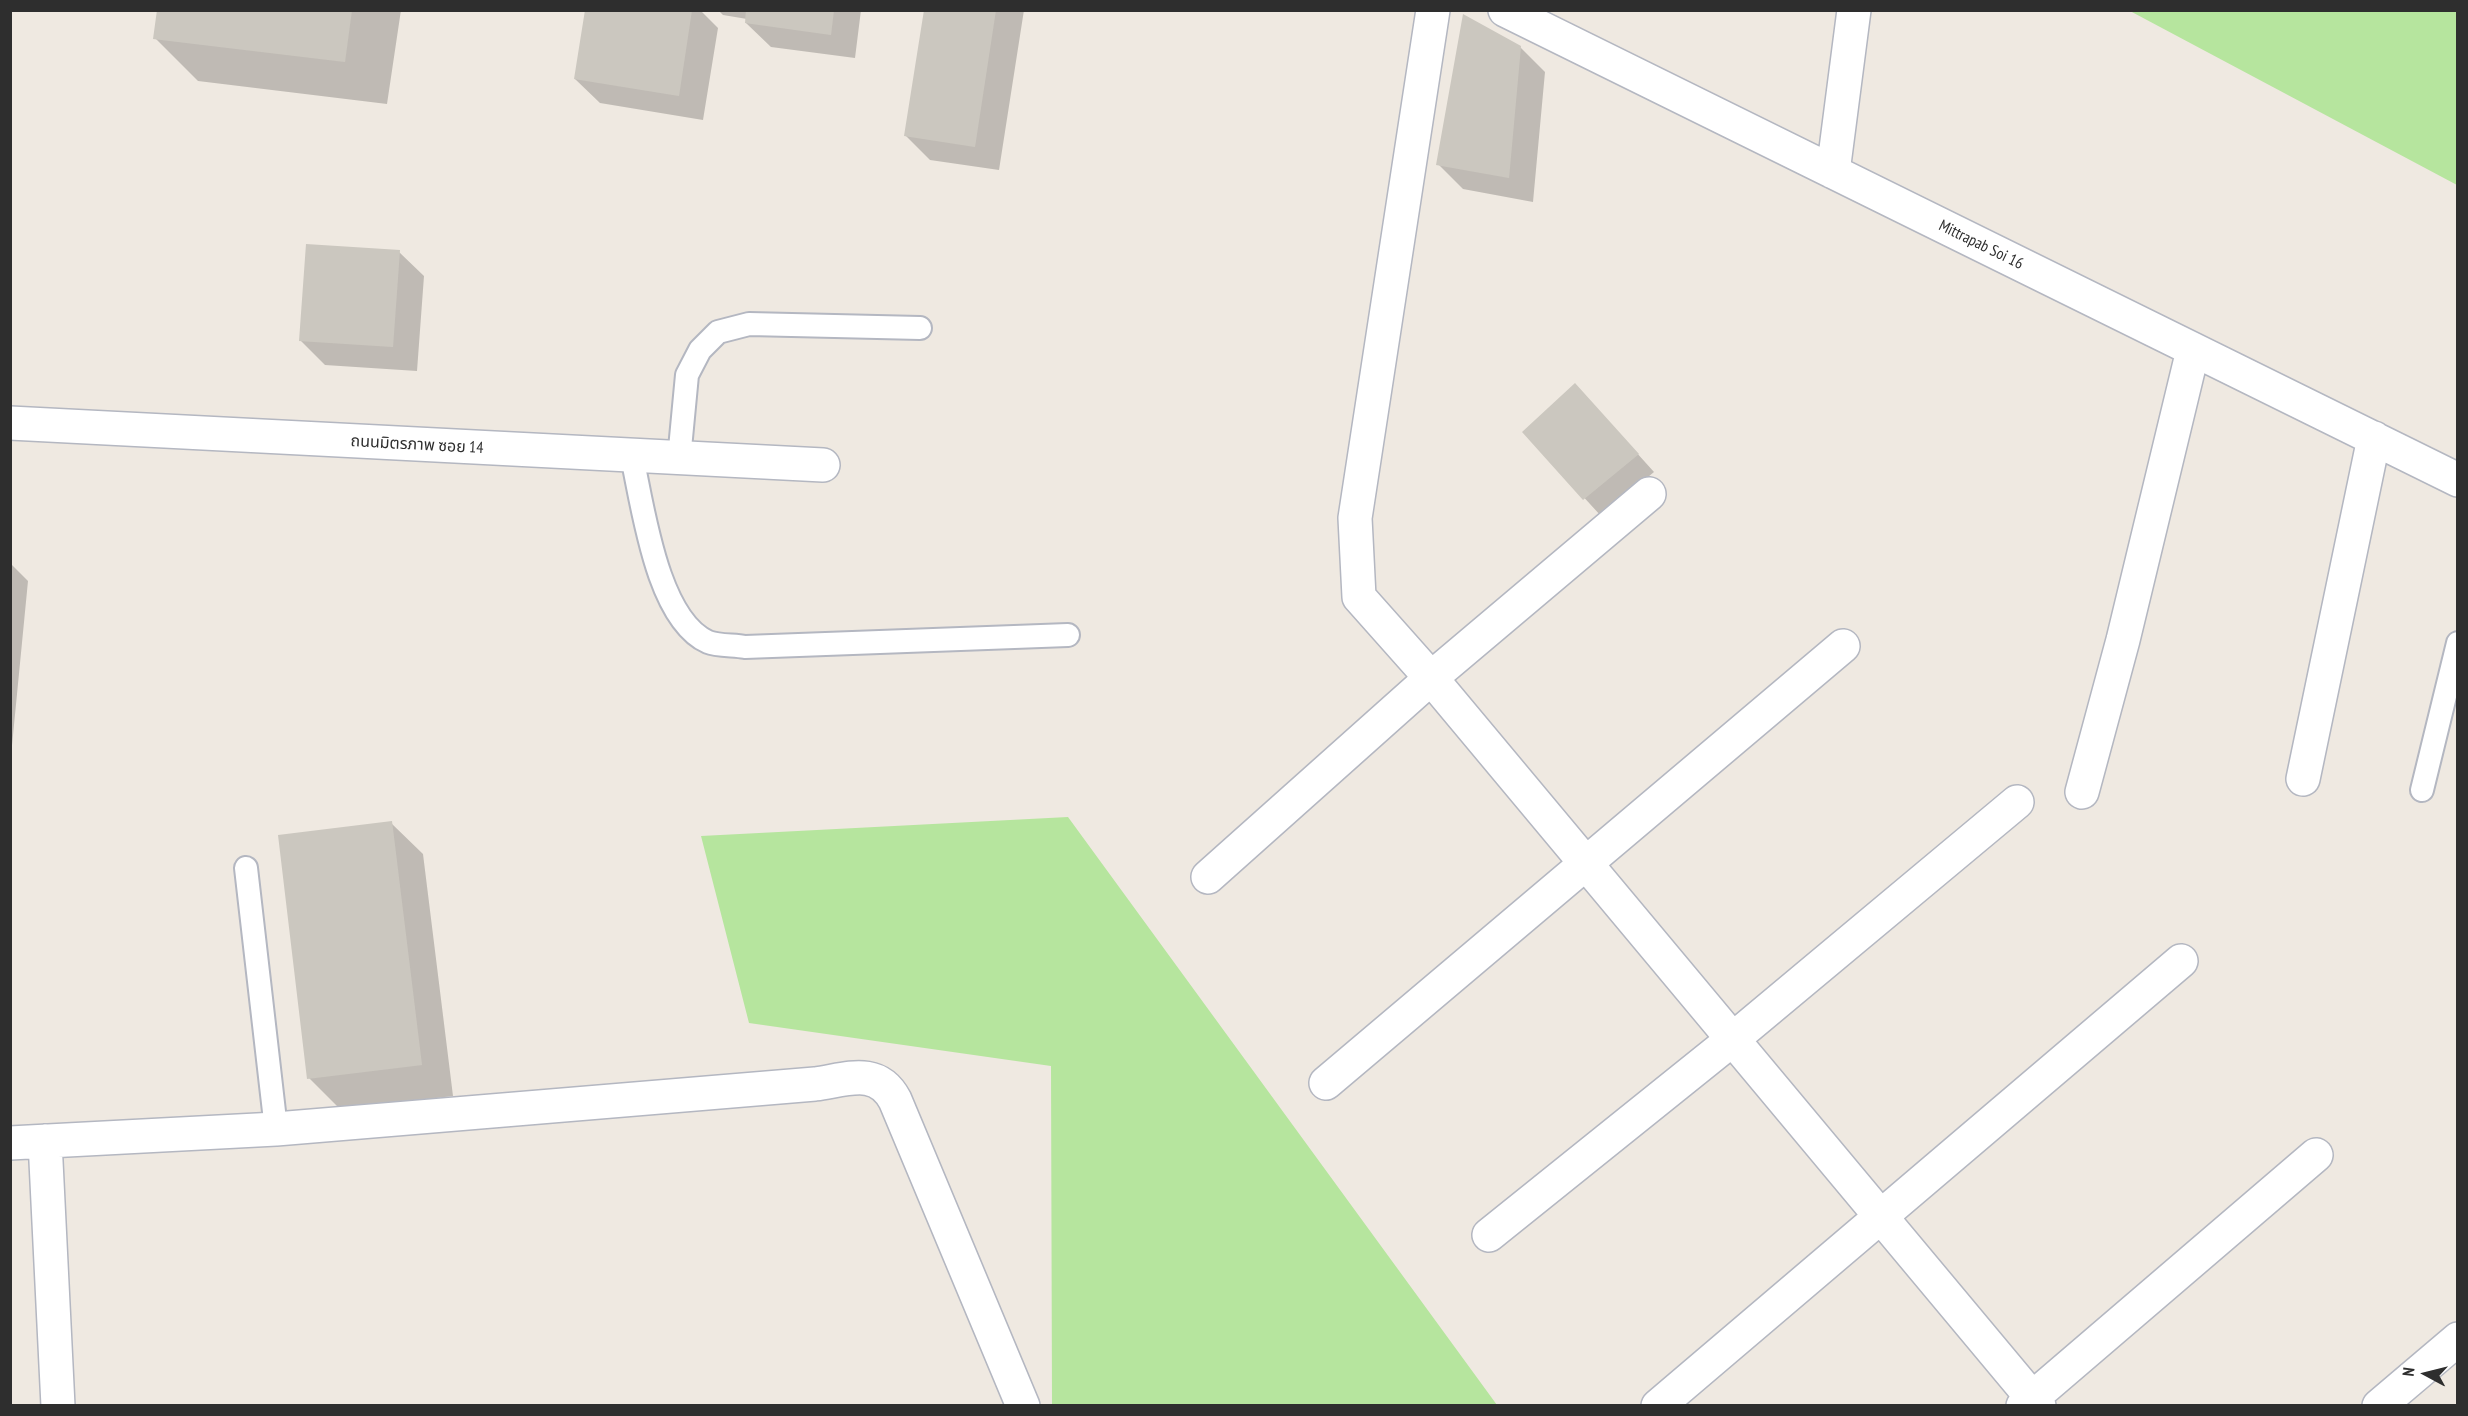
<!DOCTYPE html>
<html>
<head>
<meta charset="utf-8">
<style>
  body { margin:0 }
  #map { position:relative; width:2468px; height:1416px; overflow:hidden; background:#efe9e1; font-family:"PT Sans Narrow",sans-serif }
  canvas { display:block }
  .frame { position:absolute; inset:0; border:12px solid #2e2e2e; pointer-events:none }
  .north { position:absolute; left:2396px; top:1344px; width:60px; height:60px; -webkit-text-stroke:4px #fff; paint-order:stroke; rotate:277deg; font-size:16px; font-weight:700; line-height:24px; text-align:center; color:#2e2e2e }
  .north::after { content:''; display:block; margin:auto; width:21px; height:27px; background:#2e2e2e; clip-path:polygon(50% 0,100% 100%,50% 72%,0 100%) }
</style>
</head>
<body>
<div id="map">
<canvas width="2468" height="1416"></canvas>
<div class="frame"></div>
<div class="north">N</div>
</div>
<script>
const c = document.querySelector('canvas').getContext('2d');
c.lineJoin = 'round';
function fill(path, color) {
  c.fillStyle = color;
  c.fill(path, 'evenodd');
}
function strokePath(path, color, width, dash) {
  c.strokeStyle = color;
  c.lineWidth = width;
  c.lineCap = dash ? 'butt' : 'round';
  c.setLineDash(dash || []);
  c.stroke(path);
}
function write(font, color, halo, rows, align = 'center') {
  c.font = font + ' "PT Sans Narrow","Noto Sans Thai",sans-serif';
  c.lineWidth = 5;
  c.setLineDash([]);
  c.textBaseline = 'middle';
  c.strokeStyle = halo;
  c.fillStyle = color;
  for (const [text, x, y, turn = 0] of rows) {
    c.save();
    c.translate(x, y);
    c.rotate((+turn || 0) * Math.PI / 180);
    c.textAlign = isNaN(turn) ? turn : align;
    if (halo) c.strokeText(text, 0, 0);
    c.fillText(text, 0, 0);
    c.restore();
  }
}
const green = new Path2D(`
  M2130,11H2457V185Z
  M1068,817L1497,1405H1052L1051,1066L749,1023L701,836Z`);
const shadow = new Path2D(`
  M158,10H401L387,104L198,81L155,38Z
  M586,10H700L718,28L703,120L600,103L575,79Z
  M718,10H861L855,58L771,47L746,23L747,19L723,15Z
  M925,10H1024L999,170L930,160L906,136Z
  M1520,47L1545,72L1533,202L1463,189L1438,164Z
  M399,252L424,276L417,371L325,365L301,341Z
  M1591,402L1654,472L1601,516L1524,432Z
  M10,563L28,581L10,766Z
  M391,823L423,854L453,1096L341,1110L309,1078Z`);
const building = new Path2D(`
  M157,10H352L345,62L153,39Z
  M585,10H692L679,96L574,79Z
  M746,10H834L831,35L745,23Z
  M924,10H996L975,147L904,136Z
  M1463,14L1521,46L1509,178L1436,165Z
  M306,244L400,250L393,347L299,341Z
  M1575,383L1639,454L1583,500L1522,432Z
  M392,821L422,1065L307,1079L278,835Z`);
const service = new Path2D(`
  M632,457C643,507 657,619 708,642C718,646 734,645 745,647L1068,635
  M679,459L687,375L700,350L718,332L749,324L920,328
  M2422,790L2458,643
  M246,868L276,1129`);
const minor = new Path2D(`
  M1433,10L1355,518L1359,597L1431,678L2039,1406
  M1505,10L2458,480
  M1833,172L1854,10
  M10,423L823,465
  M2303,779L2374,438
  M2082,792L2123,640L2193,350
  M1208,877L1431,678L1649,494
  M1326,1083L1843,646
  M45,1141L58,1406
  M10,1143L276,1129L815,1084C846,1080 877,1066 895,1100L1023,1406
  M1489,1235L1733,1039L2017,802
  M1658,1406L2181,961
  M2023,1406L2316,1155
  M2379,1406L2458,1339`);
const streetNames = [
  ["Mittrapab Soi 16",1981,245,26],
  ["ถนนมิตรภาพ ซอย 14",417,445,3]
];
fill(green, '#b6e59e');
fill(shadow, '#0003');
fill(building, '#cbc7bf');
strokePath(service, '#b4b7c1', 26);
strokePath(minor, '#b4b7c1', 36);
strokePath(service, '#fff', 22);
strokePath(minor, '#fff', 33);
write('16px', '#2e2e2e', '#fff', streetNames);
</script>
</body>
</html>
